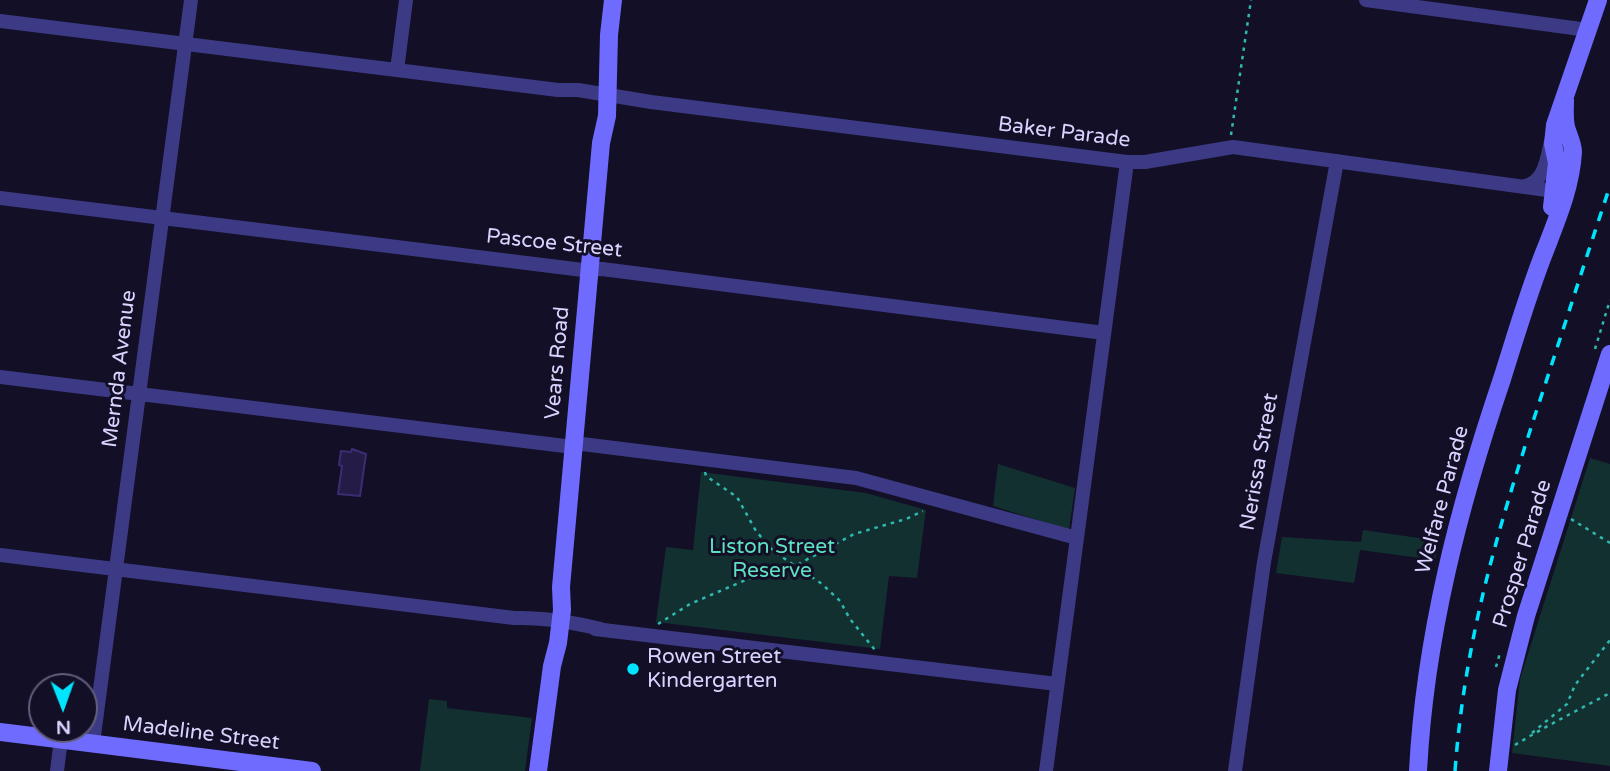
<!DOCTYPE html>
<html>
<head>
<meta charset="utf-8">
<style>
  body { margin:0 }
  #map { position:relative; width:1610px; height:771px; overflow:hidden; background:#130f26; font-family:"Varela Round",sans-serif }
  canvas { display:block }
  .north { position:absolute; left:28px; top:673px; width:70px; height:70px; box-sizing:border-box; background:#130f26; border:2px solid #625e7d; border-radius:50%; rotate:179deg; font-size:19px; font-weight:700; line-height:28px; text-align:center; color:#d9d4ff }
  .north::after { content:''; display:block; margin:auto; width:24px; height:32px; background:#00e5ff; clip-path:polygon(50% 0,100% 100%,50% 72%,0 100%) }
</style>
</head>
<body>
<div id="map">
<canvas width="1610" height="771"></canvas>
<div class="north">N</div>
</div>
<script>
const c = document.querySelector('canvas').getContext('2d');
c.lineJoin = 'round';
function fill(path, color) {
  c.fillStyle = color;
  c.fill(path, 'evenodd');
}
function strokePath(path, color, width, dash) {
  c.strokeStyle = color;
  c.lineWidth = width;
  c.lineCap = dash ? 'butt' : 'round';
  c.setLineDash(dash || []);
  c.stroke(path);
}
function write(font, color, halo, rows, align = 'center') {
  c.font = font + ' "Varela Round",sans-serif';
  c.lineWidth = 6;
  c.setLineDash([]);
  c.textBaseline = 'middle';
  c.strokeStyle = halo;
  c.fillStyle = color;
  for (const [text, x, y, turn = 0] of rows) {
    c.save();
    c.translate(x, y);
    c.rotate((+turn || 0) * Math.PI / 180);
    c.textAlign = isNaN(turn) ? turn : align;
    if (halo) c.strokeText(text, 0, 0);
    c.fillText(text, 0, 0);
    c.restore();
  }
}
const green = new Path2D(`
  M1590,458L1610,464V766L1512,753L1520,679Z
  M998,464L1075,488L1069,530L993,506Z
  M701,472L866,493L926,510L917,578L889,576L880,649L656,622L666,547L693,550Z
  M1363,530L1440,541L1435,560L1360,550L1354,583L1276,573L1282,537L1361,542Z
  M429,699L447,701V708L532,718L525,771H420Z`);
const building = new Path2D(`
  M352,449L366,454L360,496L338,494L342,466L339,465L341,451L351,452Z`);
const path = new Path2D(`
  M1231,135L1251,0
  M1595,349L1610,300
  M705,472L706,476L737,497L756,531L773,551L822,584L840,601L850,619L875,650
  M1571,519L1610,543
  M658,624L690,604L748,579L795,566L854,534L906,519L923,511
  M1496,667L1500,653
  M1532,733L1567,704L1575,685L1610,640
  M1515,745C1546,726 1578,710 1610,693`);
const street = new Path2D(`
  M1366,0L1588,30
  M0,21L558,90H578L651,102L1127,162H1145L1233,147L1554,191
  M397,70L406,0
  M1525,186C1545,182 1547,158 1551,141
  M0,198L583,270L602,269L1104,333
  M0,377L573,447
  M574,443L856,478L1077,538
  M0,555L514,618C544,617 572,622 601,629
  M595,629L1057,684
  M93,743L191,0
  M57,771L61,739
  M1046,771L1127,162
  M1235,771L1264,562L1337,161`);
const secondary = new Path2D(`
  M1552,207L1557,163L1553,144L1555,125L1598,0
  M0,732L312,771
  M538,771L552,666L558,643L562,610L561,587L601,143L607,116L609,35L613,0
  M1418,771C1425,636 1459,506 1502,379C1516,335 1529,290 1546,248C1558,217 1571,186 1573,152C1573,143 1568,135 1566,127C1564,118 1565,109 1565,100
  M1498,771L1507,690L1526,616L1610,354`);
const rail = new Path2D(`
  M1455,771C1465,635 1500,522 1542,394C1565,324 1587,255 1610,186`);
const markers = [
  [633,669,7,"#00e5ff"]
];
const streetNames = [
  ["Baker Parade",1064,133,7],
  ["Pascoe Street",554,244,6],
  ["Vears Road",558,363,-85],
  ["Mernda Avenue",120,369,-83],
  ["Nerissa Street",1260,462,-80],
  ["Welfare Parade",1443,500,-75],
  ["Prosper Parade",1523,554,-73],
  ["Madeline Street",201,734,7]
];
const parkNames = [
  ["Liston Street",772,547],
  ["Reserve",772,571]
];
const poiNames = [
  ["Rowen Street",647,657],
  ["Kindergarten",647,681]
];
fill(green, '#12302f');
fill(building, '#241b47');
strokePath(building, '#3b2d73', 2);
strokePath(path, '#2fb8b0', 2.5, [3.5, 5]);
strokePath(street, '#3d3a85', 14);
strokePath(secondary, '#6f6bff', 18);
strokePath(rail, '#00e5ff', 3.5, [10, 9]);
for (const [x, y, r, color] of markers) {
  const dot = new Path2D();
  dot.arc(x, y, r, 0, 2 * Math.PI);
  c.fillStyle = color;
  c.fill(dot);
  strokePath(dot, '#130f26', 2.5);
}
write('21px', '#d9d4ff', '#130f26', streetNames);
write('21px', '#5fe0c0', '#130f26', parkNames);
write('21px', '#d9d4ff', '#130f26', poiNames, 'left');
</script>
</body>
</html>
